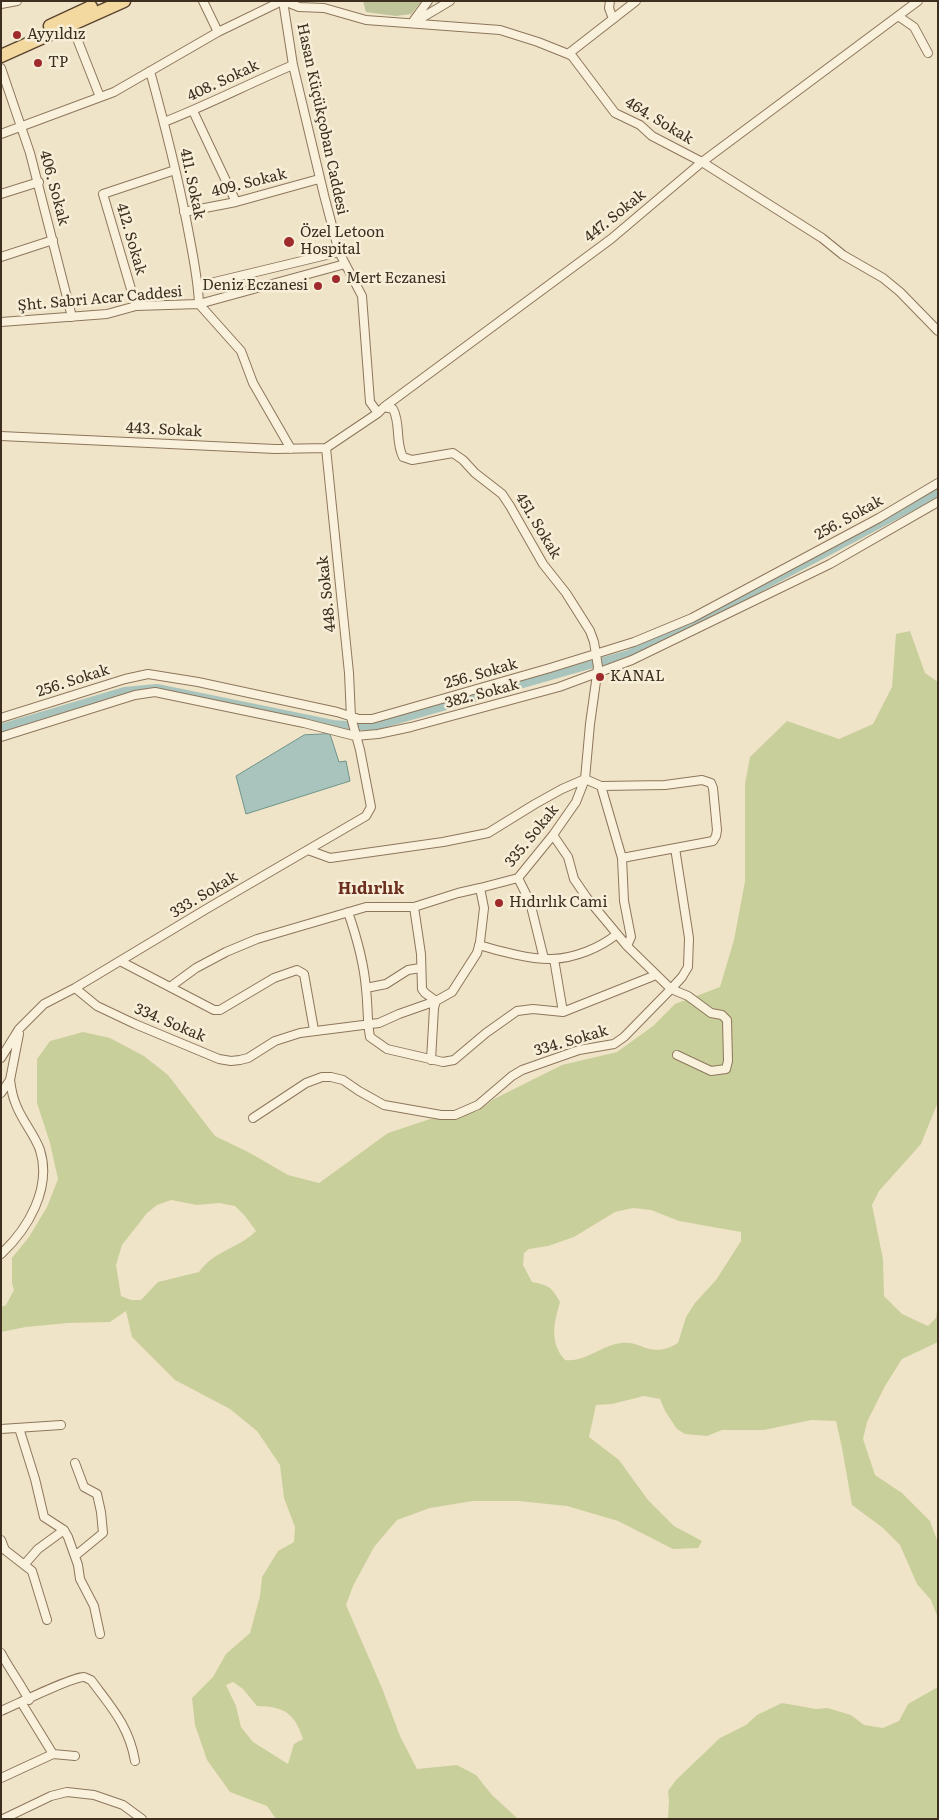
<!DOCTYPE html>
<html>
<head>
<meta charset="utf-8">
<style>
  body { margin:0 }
  #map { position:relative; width:939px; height:1820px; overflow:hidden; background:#f0e4c8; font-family:Literata,serif }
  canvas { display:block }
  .frame { position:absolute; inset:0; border:2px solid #3d2e20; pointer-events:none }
</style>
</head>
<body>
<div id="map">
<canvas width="939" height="1820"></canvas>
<div class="frame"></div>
</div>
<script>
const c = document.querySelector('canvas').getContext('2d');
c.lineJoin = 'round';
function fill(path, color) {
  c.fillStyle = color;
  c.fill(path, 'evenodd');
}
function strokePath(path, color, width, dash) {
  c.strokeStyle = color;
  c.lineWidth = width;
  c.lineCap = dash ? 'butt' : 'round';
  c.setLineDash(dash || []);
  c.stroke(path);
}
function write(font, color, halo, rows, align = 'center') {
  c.font = font + ' Literata,serif';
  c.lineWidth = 5;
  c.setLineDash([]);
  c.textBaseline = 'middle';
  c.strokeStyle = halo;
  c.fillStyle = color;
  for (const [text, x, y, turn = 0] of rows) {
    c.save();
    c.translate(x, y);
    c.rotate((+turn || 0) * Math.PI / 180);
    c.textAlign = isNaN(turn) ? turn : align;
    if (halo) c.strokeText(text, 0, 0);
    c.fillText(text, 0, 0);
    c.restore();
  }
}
const green = new Path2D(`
  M910,631L925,673L938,682V1102L921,1144L879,1191L872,1205L883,1259L884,1296L902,1314L928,1326L936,1318L938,1304V1342L902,1359L885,1386L867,1422L863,1439L875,1475L902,1493L930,1521L938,1543V1618L931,1600L917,1584L900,1545L883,1528L852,1505L842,1448L836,1421L811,1420L764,1430H722L707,1436L685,1434L677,1429L665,1411L660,1399L644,1396L612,1404L596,1405L589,1437L619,1460L648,1500L674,1526L702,1541L698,1548L673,1549L618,1521L567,1506L518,1501H473L430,1508L397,1520L374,1547L353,1586L346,1605L382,1688L400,1736L417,1769L457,1765L476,1775L492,1795L518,1819H276L267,1806L230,1792L207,1760L195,1725L192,1698L213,1677L226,1654L250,1633L260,1596L262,1577L278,1551L294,1542L295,1527L284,1498L280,1465L257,1431L230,1409L175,1380L132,1337L126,1311L110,1322L68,1323L26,1327L1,1332V1307L6,1305L14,1290L12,1283V1258L29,1237L47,1207L58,1179L50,1143L37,1103V1059L50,1041L83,1032L110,1038L144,1056L168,1075L215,1136L250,1153L288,1175L319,1183L388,1133L430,1119L462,1115L478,1111L494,1099L562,1065L617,1052L653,1026L675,1004L720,987L734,940L745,881V784L750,757L787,721L839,739L873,724L892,687L896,634ZM171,1200L197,1205L219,1203L235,1206L245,1216L256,1231C238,1249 215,1250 199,1272L158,1282L141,1300H131L121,1296L116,1265L122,1245L147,1213L157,1205ZM633,1208L651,1210L679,1221L741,1232V1241L716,1280L695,1303L686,1317L678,1343C648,1361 642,1337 616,1344C598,1348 585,1362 565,1360C549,1342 554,1323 560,1302C552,1287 548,1285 532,1282L523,1265L524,1253L529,1249L548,1246L574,1237L615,1212ZM233,1682L243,1689L257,1706C284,1707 294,1712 303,1739L294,1744L288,1764L253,1742L241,1727L236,1706L226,1685Z
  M938,1687V1819H668L669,1801L668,1791L676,1780L720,1738L746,1725L757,1715L782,1703L816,1709L827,1708L851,1715L864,1725L883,1728L899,1721L908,1704Z`);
const cemetery = new Path2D(`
  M363,1H422L411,14L396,16L366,12Z`);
const water = new Path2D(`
  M330,734L339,762L346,761L350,781L246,814L236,776L304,735Z`);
const canal = new Path2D(`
  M1,728L124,691L157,688L333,724L373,727L628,654L730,604L938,493`);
const street = new Path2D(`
  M203,1L218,32
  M283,1L293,65L324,195L339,252L362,296L370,402L378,413
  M284,1L299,7L324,8L366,20L500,30L538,42L568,54L572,56L615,113L640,125L652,136L702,162L822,238L843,255L883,278L900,292L938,331
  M1,4L17,1
  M898,16L914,27L928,53
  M613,19L636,1
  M414,20L428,1
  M413,23L450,1
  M72,26L100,97
  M568,54L613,19L609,8L610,1
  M1,68L30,153L72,317
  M150,71C164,122 177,173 187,224C192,251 198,277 199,304L241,351L253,383L291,449
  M193,111L236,202
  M164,122C208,105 250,83 293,65
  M1,134L114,92L218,32L282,1
  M1,194L39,182
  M184,212L236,202L319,179
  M1,257L53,240
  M198,286L339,252
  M136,306L103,194L175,170
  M1,322L107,314L136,306L199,304L345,264
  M1,436L275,449L326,448
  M326,448L378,413L384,407L611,239L702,162L918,1
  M1,718L125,679L148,674L198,682L337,712L359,719H372L550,668L634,642L692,618L879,518L938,483
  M1,737L135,695L155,692L304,723L355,736L378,734L411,727L559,687L632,660L830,564L938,502
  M601,786L622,858L624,901L631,937L627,946
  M553,835L568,857L574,879L587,898L627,946L671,989L688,996L711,1013L722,1015L727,1020L728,1061L726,1069L711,1071L677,1055
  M308,850L330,858L443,842L488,833L535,804L562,789L585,779L601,786L665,785L702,780L711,783L713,788L717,830L716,836L713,841L622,858
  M518,878L530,902L544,959
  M414,907L421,954L422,989L425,993L436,1001L434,1008L431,1060
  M348,912C357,938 364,962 366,989C368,1005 367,1021 370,1037L387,1049L443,1062L454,1060L486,1033L517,1011L533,1009L563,1012L656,975
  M479,945C498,951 533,960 552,959C575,958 600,948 617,934
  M554,959L563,1012
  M120,961L214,1010H220L274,978L297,970L304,974L314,1030
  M170,987L196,968L226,952L257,939L366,907H414L458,893L480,888
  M75,988L97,1006L135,1024L219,1059L231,1061L240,1060L248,1058L275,1041L300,1033L379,1023L399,1014L436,1001L452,992L477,953L480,942L484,908L480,888L518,878L553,835L576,802L585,779L590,724L598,667L594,642L590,631L566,593L543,564L510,506L502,494L475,473L463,460L453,453L412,460L403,457C395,442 401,424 393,409L384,407
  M366,988L386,984L408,970L420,968
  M1,1058L19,1029L44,1004L75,988L208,908L366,816L371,807L360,750L351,717L349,673L326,448
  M1,1093L10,1080L19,1034
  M253,1118L306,1083L322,1077H331L343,1080L359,1091L384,1105L441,1115H455L478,1105L512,1076L522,1070L579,1050L614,1044L624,1037L671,989L682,977L688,967L689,938L675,848
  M1,1254C28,1229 52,1188 40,1150C34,1133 21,1120 15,1102C12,1095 11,1087 10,1080
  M19,1428L35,1479L44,1517L64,1530L68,1537L78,1565L80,1579L94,1606L100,1634
  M1,1429L61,1425
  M75,1463L84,1487L97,1494L101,1512L103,1533L75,1556
  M1,1540L5,1550L32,1571L47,1620
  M24,1565L38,1549L64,1530
  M1,1653C10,1670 20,1683 29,1700
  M21,1702L53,1754
  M1,1711C15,1705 74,1676 84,1677C85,1677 90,1680 91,1680C111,1707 129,1726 135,1761
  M1,1778L53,1754L75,1756
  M3,1819L51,1796L67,1792L94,1795L123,1805L142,1819`);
const primary = new Path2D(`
  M50,26L91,7
  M1,56L124,1`);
const markers = [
  [17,35,5,"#9e2a2b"],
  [38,63,5,"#9e2a2b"],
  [289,242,6,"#9e2a2b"],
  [336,279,5,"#9e2a2b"],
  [318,286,5,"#9e2a2b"],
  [600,677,5,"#9e2a2b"],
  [499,903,5,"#9e2a2b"]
];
const poiNames = [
  ["Ayyıldız",27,35],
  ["TP",48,63],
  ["Özel Letoon",300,233],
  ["Hospital",300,250],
  ["Mert Eczanesi",346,279],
  ["Deniz Eczanesi",308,286,"right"],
  ["KANAL",610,677],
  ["Hıdırlık Cami",509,903]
];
const streetNames = [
  ["408. Sokak",223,81,-25],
  ["Hasan Küçükçoban Caddesi",322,119,78],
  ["464. Sokak",659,121,31],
  ["409. Sokak",249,183,-14],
  ["411. Sokak",192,184,78],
  ["406. Sokak",54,188,75],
  ["447. Sokak",615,216,-39],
  ["412. Sokak",131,239,74],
  ["Şht. Sabri Acar Caddesi",100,299,-5],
  ["443. Sokak",164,430,3],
  ["256. Sokak",849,518,-29],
  ["451. Sokak",538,526,59],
  ["448. Sokak",327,594,-96],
  ["256. Sokak",481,674,-16],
  ["256. Sokak",73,681,-18],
  ["382. Sokak",482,694,-15],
  ["335. Sokak",532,836,-51],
  ["333. Sokak",204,895,-31],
  ["334. Sokak",170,1023,23],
  ["334. Sokak",571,1041,-16]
];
const neighbourhoodNames = [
  ["Hıdırlık",371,889]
];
fill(green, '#c9cf9b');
fill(cemetery, '#bfc49a');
fill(water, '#a9c4bc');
strokePath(water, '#6f938a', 1);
strokePath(canal, '#a9c4bc', 8);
strokePath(street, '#8d765c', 10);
strokePath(primary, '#5b4430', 15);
strokePath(street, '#faf1dc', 8);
strokePath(primary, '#f3d9a0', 12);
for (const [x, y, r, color] of markers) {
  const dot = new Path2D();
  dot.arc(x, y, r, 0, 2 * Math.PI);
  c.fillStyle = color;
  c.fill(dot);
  strokePath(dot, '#f7eed8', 2);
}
write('15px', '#3d2e20', '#f7eed8', poiNames, 'left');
write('15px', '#3d2e20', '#f7eed8', streetNames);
write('bold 16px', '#6b2e1e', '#f7eed8', neighbourhoodNames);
</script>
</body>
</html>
